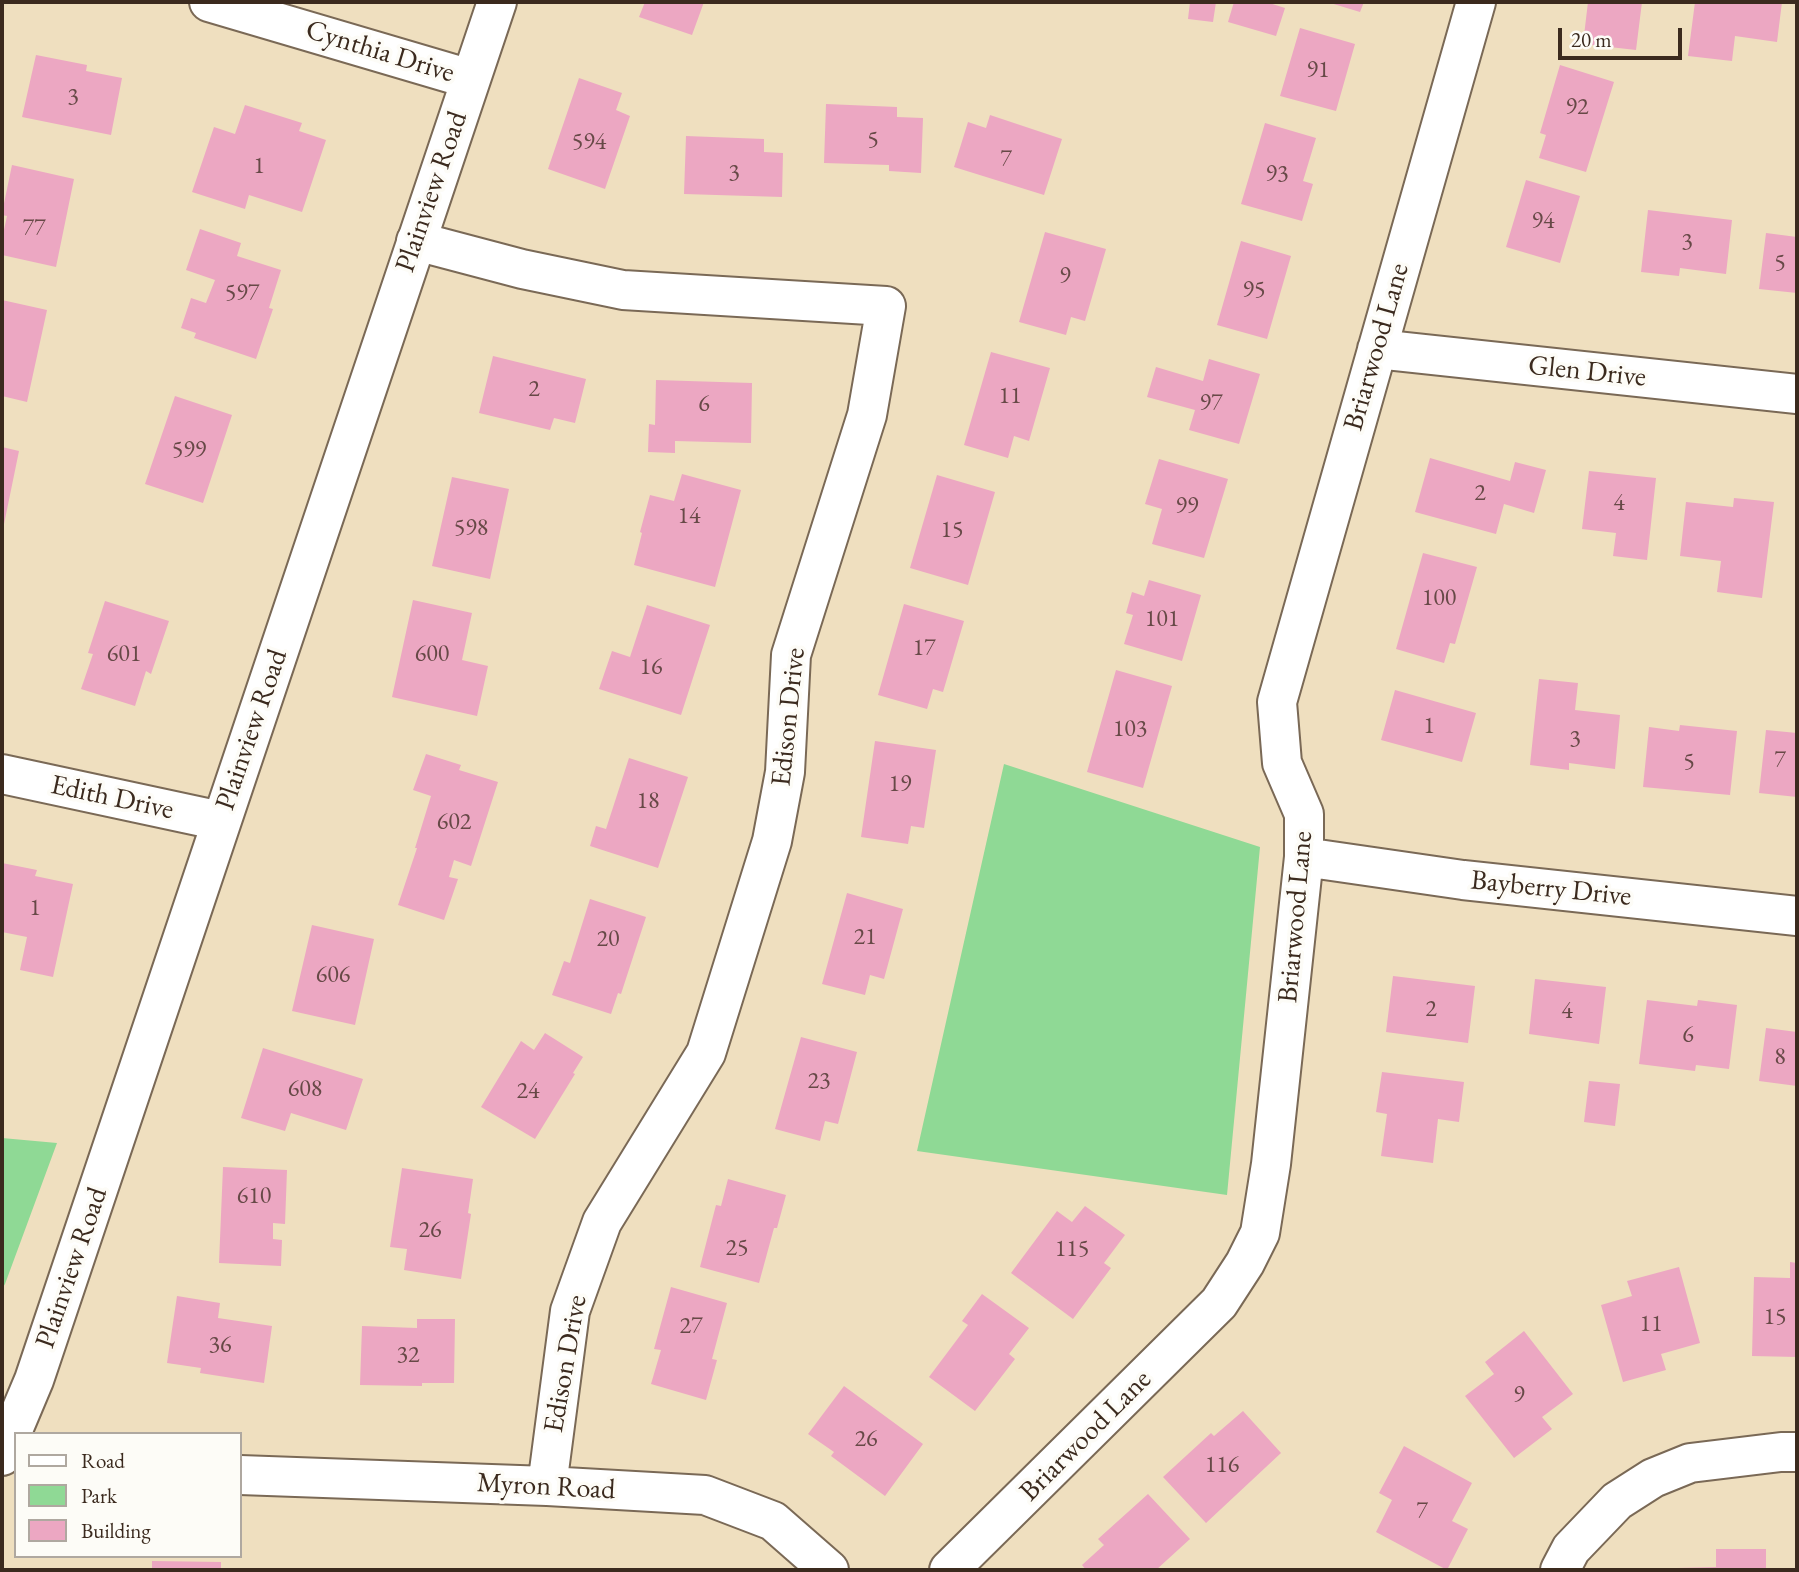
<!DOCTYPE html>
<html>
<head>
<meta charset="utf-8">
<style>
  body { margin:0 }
  #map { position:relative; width:1799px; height:1572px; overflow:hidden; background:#efdfbf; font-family:"EB Garamond",serif }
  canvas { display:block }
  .frame { position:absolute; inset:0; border:4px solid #3b2a1e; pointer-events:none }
  .legend { position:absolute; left:14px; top:1432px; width:228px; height:126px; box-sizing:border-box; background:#fdfcf7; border:2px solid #afa8a0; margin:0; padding:9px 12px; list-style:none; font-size:21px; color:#3b2a1e }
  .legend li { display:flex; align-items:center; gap:14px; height:35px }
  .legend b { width:35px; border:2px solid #afa8a0 }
  .scale { position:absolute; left:1558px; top:28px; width:124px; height:32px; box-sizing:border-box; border:4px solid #3b2a1e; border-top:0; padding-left:9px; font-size:21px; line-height:24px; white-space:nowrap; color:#3b2a1e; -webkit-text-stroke:5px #fdfcf7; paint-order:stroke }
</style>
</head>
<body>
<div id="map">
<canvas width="1799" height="1572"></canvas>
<div class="frame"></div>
<ul class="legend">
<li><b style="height:9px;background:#fff"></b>Road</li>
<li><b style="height:19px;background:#8fd995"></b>Park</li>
<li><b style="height:19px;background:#eca7c2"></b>Building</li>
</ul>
<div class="scale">20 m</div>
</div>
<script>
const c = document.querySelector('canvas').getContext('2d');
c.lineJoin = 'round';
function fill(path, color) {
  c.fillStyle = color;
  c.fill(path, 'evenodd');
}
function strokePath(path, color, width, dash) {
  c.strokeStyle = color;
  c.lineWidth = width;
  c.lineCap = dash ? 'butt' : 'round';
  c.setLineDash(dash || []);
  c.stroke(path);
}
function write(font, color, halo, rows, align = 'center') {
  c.font = font + ' "EB Garamond",serif';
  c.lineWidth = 7;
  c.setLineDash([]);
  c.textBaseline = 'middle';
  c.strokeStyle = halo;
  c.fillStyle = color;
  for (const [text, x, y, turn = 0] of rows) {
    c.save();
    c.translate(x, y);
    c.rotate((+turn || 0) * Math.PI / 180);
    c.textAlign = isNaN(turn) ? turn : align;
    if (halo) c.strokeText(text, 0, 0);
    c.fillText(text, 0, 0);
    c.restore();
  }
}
const green = new Path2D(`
  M1004,764L1260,847L1227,1195L917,1151Z
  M2,1138L57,1143L5,1284L2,1289Z`);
const building = new Path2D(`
  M645,2H704L692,35L639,17Z
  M1190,2H1216L1213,22L1188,19Z
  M1234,2H1266L1285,8L1276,36L1228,22Z
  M1327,2H1364L1360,12Z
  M1588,2H1642L1636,50L1583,44Z
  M1695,2H1782L1777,42L1735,36L1732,61L1688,56Z
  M1300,28L1355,44L1336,111L1280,96Z
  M36,55L87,65L86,71L122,78L111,135L22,117Z
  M1560,65L1614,82L1586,172L1539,158L1546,135L1540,133Z
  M579,78L622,93L616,110L630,116L605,189L548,169Z
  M826,104L897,107V117L923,118L921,173L889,171V165L824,163Z
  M245,105L302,123L299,131L326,140L302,212L249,195L245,209L192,192L214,127L235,134Z
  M990,115L1062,139L1044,195L954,167L968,122L986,128Z
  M1265,123L1316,138L1303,181L1313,184L1302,221L1241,204Z
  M686,136L764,139V152L783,153L782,197L684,194Z
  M12,165L74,179L56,267L2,255V239L7,216L2,215V213Z
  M1526,180L1580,196L1560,263L1506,247Z
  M1648,210L1732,220L1726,274L1680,268L1679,276L1641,272Z
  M200,229L241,243L237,256L281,270L269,308L273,309L256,359L194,338L196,333L181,328L191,298L206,303L215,280L186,270Z
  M1045,232L1106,249L1085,321L1071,317L1066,335L1019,322Z
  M1766,233L1797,237V293L1759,289Z
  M1241,241L1291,256L1267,339L1217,325Z
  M2,300L47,310L27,402L2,396Z
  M991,352L1050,368L1029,441L1014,436L1008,458L964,445Z
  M493,356L586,379L575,423L554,418L550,430L479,413Z
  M1209,359L1260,374L1239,444L1189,430L1195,410L1147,397L1156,367L1203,381Z
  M656,380L752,383L751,443L675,441V453L648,452L649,424L655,425Z
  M175,396L232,415L203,503L145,484Z
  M2,447L19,451L3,529L2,528Z
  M1430,458L1510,481L1515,462L1546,470L1534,513L1504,504L1496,534L1415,512Z
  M1159,459L1228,479L1204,558L1152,544L1162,509L1145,504Z
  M1589,471L1656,478L1647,560L1613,556L1616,533L1582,529Z
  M682,474L741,490L715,587L634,565L642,533L640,532L650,495L674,501Z
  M937,475L995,492L968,585L910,568Z
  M452,477L509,489L490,579L432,566Z
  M1734,498L1774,502L1762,598L1717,592L1721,561L1680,556L1686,502L1733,507Z
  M1423,553L1477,567L1455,644L1450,643L1444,663L1396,649Z
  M1149,580L1201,595L1182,661L1124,644L1133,615L1126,613L1132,592L1144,596Z
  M413,600L472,613L462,660L488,666L477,716L392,697Z
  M105,601L169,621L151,674L146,671L135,706L81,689L93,654L88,653Z
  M904,604L964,621L943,692L933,689L927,709L878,695Z
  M647,605L710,625L681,715L599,689L612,651L630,657Z
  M1116,670L1172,686L1143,788L1087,772Z
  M1539,679L1578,683L1575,710L1620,715L1615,769L1569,763V770L1530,765Z
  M1395,690L1476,713L1462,762L1381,740Z
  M1680,725L1737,731L1730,795L1643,787L1649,727L1679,731Z
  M1766,730L1797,733V797L1759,793Z
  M875,741L936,750L924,828L911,826L908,844L861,837Z
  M426,754L461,765L459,770L498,782L471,866L454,860L449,877L458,879L444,920L398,905L417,848H415L431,796L413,790Z
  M629,758L688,777L658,868L590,846L596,826L606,829Z
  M2,863L37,870L35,876L73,884L53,977L20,970L27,937L2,932Z
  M847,893L903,909L884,979L870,975L865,995L822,984Z
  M590,899L646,917L621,994L618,993L611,1014L552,995L564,961L570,963Z
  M312,925L374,939L355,1025L292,1011Z
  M1393,976L1475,986L1468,1043L1386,1032Z
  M1535,979L1606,987L1599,1044L1529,1034Z
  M1647,1000L1697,1006L1698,1000L1737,1005L1729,1069L1696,1065L1695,1071L1639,1064Z
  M1766,1028L1797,1032V1086L1759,1081Z
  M545,1033L583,1057L573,1073L575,1074L535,1139L481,1107L521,1041L534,1050Z
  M801,1037L857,1052L838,1124L825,1121L820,1141L775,1129Z
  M263,1048L363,1079L346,1130L291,1113L285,1131L241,1118Z
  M1382,1072L1464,1082L1459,1122L1438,1119L1433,1163L1381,1156L1387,1114L1376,1112Z
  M1589,1081L1620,1084L1615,1126L1584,1122Z
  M223,1167L287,1170L285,1224L273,1223V1239L282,1240L281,1266L219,1263Z
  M402,1168L473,1179L468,1213L471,1214L461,1279L404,1270L407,1249L390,1247Z
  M728,1179L786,1195L777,1228H774L759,1283L700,1267L716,1205L721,1206Z
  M1085,1206L1125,1235L1104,1263L1111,1268L1073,1319L1011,1273L1057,1211L1072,1222Z
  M1790,1262L1797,1263V1357L1752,1356L1754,1277L1790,1278Z
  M1679,1267L1700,1343L1661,1354L1666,1370L1623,1382L1601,1305L1632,1296L1627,1281Z
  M671,1287L727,1303L712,1359L717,1360L706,1400L651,1384L661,1350L654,1349Z
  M982,1294L1029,1328L1009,1354L1015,1359L975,1411L929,1377L968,1325L962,1321Z
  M177,1296L220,1303L218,1318L272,1326L264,1383L200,1373L201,1368L167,1363Z
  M417,1319H455L454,1383H422V1386L360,1385L362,1326L417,1328Z
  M1524,1331L1573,1394L1542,1417L1552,1429L1514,1458L1465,1396L1494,1374L1485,1362Z
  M844,1386L923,1444L885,1496L831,1456L834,1452L808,1434Z
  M1243,1411L1281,1453L1206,1523L1163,1477L1211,1433L1214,1436Z
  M1404,1446L1472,1483L1452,1521L1468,1529L1447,1570L1376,1532L1392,1500L1379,1493Z
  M1148,1494L1190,1539L1156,1570H1086L1082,1565L1104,1545L1098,1539Z
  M1716,1549H1766V1570H1676V1568L1716,1567Z
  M152,1561L221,1562V1568H249V1570H152Z`);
const street = new Path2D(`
  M209,2L470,79
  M416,241L522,269L623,290L886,306L867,415L791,655L785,772L772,841L706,1053L602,1222L570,1311L547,1486
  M1377,349L1797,394
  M2,774L221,821
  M1304,857L1463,880L1797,916
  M240,1475L547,1486L705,1495L773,1521L829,1570
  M949,1570L1219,1303L1245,1263L1260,1233L1271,1164L1304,857V814L1282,763L1277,702L1476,2
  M1560,1570L1571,1549L1617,1501L1653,1478L1690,1463L1781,1452H1797`);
const secondary = new Path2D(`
  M2,1456L34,1380L497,2`);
const numberNames = [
  ["91",1318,70],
  ["3",73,97],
  ["92",1577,107],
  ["5",873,140],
  ["594",589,142],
  ["7",1006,159],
  ["1",259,166],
  ["3",734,173],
  ["93",1277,174],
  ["94",1543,221],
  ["77",34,228],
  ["3",1687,242],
  ["5",1780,263],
  ["9",1065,276],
  ["95",1254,290],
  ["597",242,293],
  ["2",534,389],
  ["11",1010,396],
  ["97",1211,403],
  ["6",704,404],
  ["599",189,450],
  ["2",1480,493],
  ["4",1619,503],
  ["99",1187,506],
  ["14",689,516],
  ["598",471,528],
  ["15",952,530],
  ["100",1439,598],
  ["101",1162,619],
  ["17",924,648],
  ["601",124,654],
  ["600",432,654],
  ["16",651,667],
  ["1",1429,726],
  ["103",1130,729],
  ["3",1575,739],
  ["7",1780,760],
  ["5",1689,762],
  ["19",900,784],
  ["18",648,801],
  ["602",454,822],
  ["1",35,908],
  ["21",865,937],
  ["20",608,939],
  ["606",333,975],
  ["2",1431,1009],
  ["4",1567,1011],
  ["6",1688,1035],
  ["8",1780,1057],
  ["23",819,1081],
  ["608",305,1089],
  ["24",528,1091],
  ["610",254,1196],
  ["26",430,1230],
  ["25",737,1248],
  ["115",1072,1249],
  ["15",1775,1317],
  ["11",1651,1324],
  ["27",691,1326],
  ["36",220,1345],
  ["32",408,1355],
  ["9",1519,1395],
  ["26",866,1439],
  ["116",1222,1465],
  ["7",1422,1511]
];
const streetNames = [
  ["Cynthia Drive",380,52,17],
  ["Plainview Road",432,192,-71],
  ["Briarwood Lane",1377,347,-74],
  ["Glen Drive",1587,372,6],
  ["Edison Drive",789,717,-84],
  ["Plainview Road",252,730,-71],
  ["Edith Drive",112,798,12],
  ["Bayberry Drive",1551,889,6],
  ["Briarwood Lane",1296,917,-85],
  ["Plainview Road",72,1268,-71],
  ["Edison Drive",566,1364,-80],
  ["Briarwood Lane",1086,1436,-45],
  ["Myron Road",546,1487,3]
];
fill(green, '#8fd995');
fill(building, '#eca7c2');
strokePath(street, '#7a6956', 42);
strokePath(secondary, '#7a6956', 42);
strokePath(street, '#fff', 38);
strokePath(secondary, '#fff', 38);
write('24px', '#674947', null, numberNames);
write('28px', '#3b2a1e', '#fdfcf7', streetNames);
</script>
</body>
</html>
